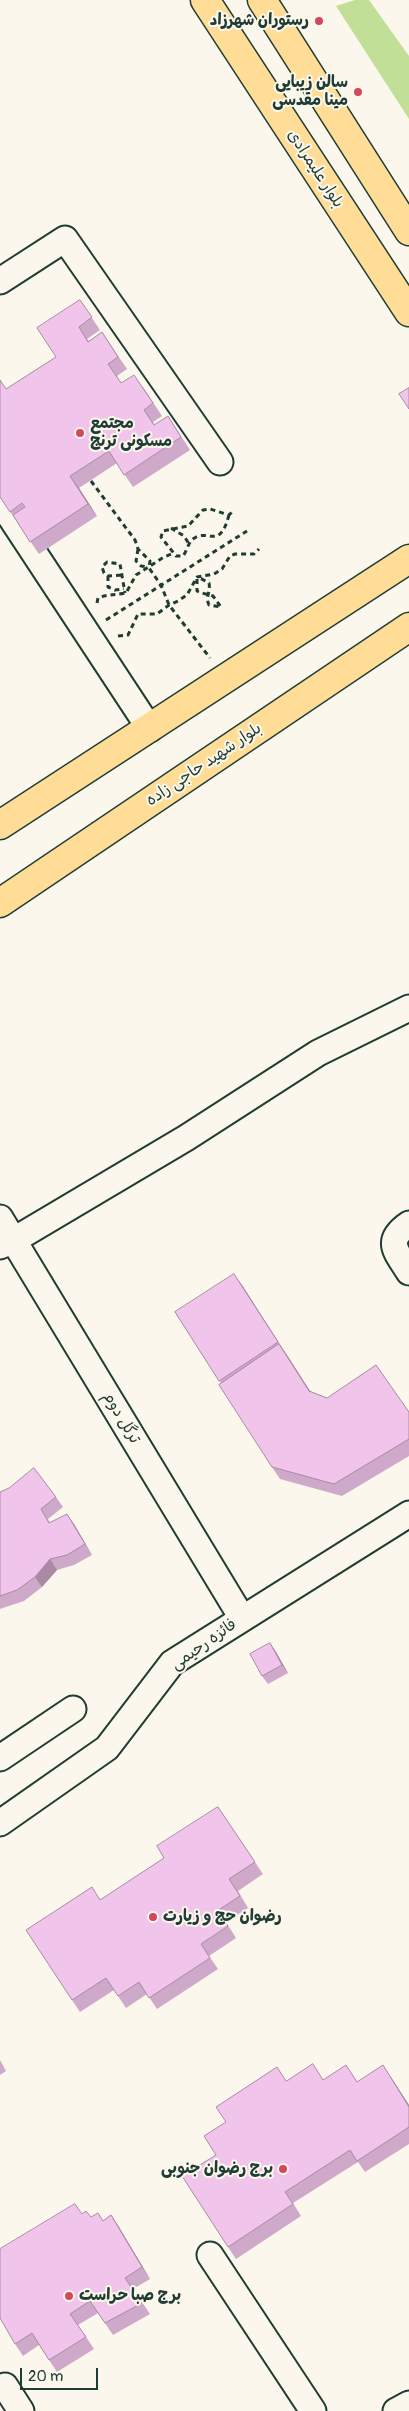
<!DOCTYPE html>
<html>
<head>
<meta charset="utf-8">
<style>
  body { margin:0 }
  #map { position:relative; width:409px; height:2411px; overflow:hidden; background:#fbf7ec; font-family:Pangolin,sans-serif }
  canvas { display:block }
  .scale { position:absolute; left:20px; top:2368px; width:78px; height:22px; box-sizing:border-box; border:2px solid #1f3d34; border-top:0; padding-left:6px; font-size:15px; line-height:18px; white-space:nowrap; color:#1f3d34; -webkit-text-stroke:4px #fbf7ec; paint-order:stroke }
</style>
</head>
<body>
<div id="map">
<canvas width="409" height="2411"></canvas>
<div class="scale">20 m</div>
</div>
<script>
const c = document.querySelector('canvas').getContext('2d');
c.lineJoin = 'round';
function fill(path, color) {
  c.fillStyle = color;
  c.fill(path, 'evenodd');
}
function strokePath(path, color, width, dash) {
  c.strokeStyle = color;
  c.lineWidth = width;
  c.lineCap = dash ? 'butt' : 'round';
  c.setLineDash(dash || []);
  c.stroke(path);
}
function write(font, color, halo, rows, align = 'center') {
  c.font = font + ' Pangolin,"Playpen Sans Arabic",sans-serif';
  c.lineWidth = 4;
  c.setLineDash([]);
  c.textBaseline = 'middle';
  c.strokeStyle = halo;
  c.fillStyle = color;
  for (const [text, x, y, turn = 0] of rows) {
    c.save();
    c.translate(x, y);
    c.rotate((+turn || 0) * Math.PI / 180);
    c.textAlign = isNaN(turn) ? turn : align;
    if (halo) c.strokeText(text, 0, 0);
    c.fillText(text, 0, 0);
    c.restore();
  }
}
const green = new Path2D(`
  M355,0H369L409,56V119L336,6Z`);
const path = new Path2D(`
  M91,481L135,540L138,549L150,561L149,568L161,585L169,605L210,658
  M229,515C219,552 208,527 193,539C188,543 187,551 183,556H176L161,537L163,531L188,526L203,510L210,509L229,515L233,511
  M171,528L184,536L189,544
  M138,549L136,561L141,566L148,567
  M121,575L108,576L104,573L102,567L107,562L120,564L125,593
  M108,576V587L115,590L124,589
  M197,579V591C203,594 208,594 213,596L221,607L209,605C205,597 211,591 209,583L198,577
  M97,603L98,598C108,594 116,595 126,593L136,575L164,557L174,553
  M106,620L247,531
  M118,636L128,635L138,614H157L169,605L178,601L187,595L197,577L214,574L222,569L230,556L235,554H254L259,549`);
const minor = new Path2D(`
  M0,281L65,239L220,462
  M0,501L150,729
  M0,1218L242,1618
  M409,1224C384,1241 396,1251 409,1272
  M0,1246L14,1240L186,1138L318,1053L409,1008
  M0,1758L73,1709
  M0,1823L107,1748L172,1663L409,1514
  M210,2255L313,2411
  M5,2386L21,2411
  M396,2411L409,2404`);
const major = new Path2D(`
  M205,0L409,312
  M262,0L409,231
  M0,825L409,559
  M0,903L409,627`);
const wall = new Path2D(`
  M80,300L100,330L87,339L89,341L102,332L127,369L117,376L121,383L143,387L162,416L153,422L155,425L168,416L190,450L133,487L117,463L79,488L97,516L39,554L0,497V380L6,389L56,357Z
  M242,1285L310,1391L327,1398L409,1412V1456L342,1496L280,1479L272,1467L221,1383L175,1312Z
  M0,1492L56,1497L63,1507L48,1519L50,1523L74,1524L92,1555L74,1565L57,1570L42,1587L24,1601L0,1609Z
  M270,1643L276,1652L288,1673L268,1684L262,1676Z
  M218,1807L263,1874L238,1891L248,1908L226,1922L236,1938L209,1956L218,1969L157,2009L147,1994L126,2008L114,1990L80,2012L72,2000L164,1858Z
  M0,2060L6,2071L0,2075Z
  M391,2077L409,2105V2144L365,2172L358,2162L293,2203L301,2216L236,2259L228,2247L216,2155L226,2122L287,2081L324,2079L357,2081Z
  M82,2214L103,2221L111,2215L119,2227L150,2279L133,2289L150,2314L113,2335L98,2313L78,2325L94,2349L57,2372L39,2345L23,2356L15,2344Z`);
const shadedWall = new Path2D(`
  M70,476L79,488L97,516L88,504Z
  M234,1274L242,1285L286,1354L278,1342Z
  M279,1344L287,1355L317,1402L309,1391Z
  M67,1514L74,1524L92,1555L85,1544Z
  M50,1559L57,1570L42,1587L35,1577Z
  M270,1643L276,1652L288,1673L282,1665Z
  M383,2065L409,2105V2107Z
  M111,2215L119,2227L150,2279L142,2267Z`);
const building = new Path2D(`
  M80,300L92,317L79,327L88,342L102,332L118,357L108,364L121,383L134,375L153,403L144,410L154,425L168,416L181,437L124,475L109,451L70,476L88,504L30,542L13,515L25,507L22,503L10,512L0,497V380L6,389L56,357L37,328Z
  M409,388V409L399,394Z
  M234,1274L278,1342L219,1381L175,1312Z
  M279,1344L309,1391L327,1398L376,1365L409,1412V1439L334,1484L272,1467L219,1385Z
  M34,1468L56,1497L41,1509L49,1523L67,1514L85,1544L67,1555L50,1559L35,1577L17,1590L0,1596V1492L9,1488Z
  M270,1643L282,1665L262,1676L250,1654Z
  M218,1807L255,1862L229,1879L240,1896L217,1911L228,1926L201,1944L210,1958L149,1998L139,1982L118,1996L106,1978L72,2000L26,1930L92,1887L100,1900L164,1858L157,1846Z
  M313,2064L323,2080L346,2065L357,2082L383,2065L409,2107V2127L357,2161L350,2150L285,2192L293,2204L228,2247L182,2176L216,2155L204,2136L226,2122L216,2107L277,2067L286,2081Z
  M75,2204L82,2214L86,2211L91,2217L98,2213L103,2221L111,2215L142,2267L125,2278L142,2303L105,2323L90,2301L70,2314L86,2337L49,2360L32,2333L15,2344L0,2318V2249Z`);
const markers = [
  [319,21,5,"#d1495b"],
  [358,92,5,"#d1495b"],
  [80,433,5,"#d1495b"],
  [153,1917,5,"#d1495b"],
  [283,2169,5,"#d1495b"],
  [69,2296,5,"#d1495b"]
];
const poiNames = [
  ["رستوران شهرزاد",309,21],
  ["سالن زیبایی",348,83],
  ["مینا مقدسی",348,101],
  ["مجتمع",90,424,"left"],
  ["مسکونی ترنج",90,442,"left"],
  ["رضوان حج و زیارت",163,1917,"left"],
  ["برج رضوان جنوبی",273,2169],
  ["برج صبا حراست",79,2296,"left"]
];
const streetNames = [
  ["بلوار علیمرادی",315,169,57],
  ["بلوار شهید حاجی زاده",204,765,-34],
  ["ترگل دوم",121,1418,59],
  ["فائزه رحیمی",204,1645,-35]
];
fill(green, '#c2df97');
strokePath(minor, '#1f3d34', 29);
strokePath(major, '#1f3d34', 31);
strokePath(path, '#1f3d34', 3, [5, 4]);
strokePath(minor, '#fbf7ec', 25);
strokePath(major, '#ffdd96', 28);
fill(wall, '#cfa9ca');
fill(shadedWall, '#a98aa4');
fill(building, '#f1c5eb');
strokePath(building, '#a98aa4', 1);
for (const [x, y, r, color] of markers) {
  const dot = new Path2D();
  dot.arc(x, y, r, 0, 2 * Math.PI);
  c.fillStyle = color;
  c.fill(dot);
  strokePath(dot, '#fbf7ec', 2);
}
write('bold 16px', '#1f3d34', '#fbf7ec', poiNames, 'right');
write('16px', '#1f3d34', '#fbf7ec', streetNames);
</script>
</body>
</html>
